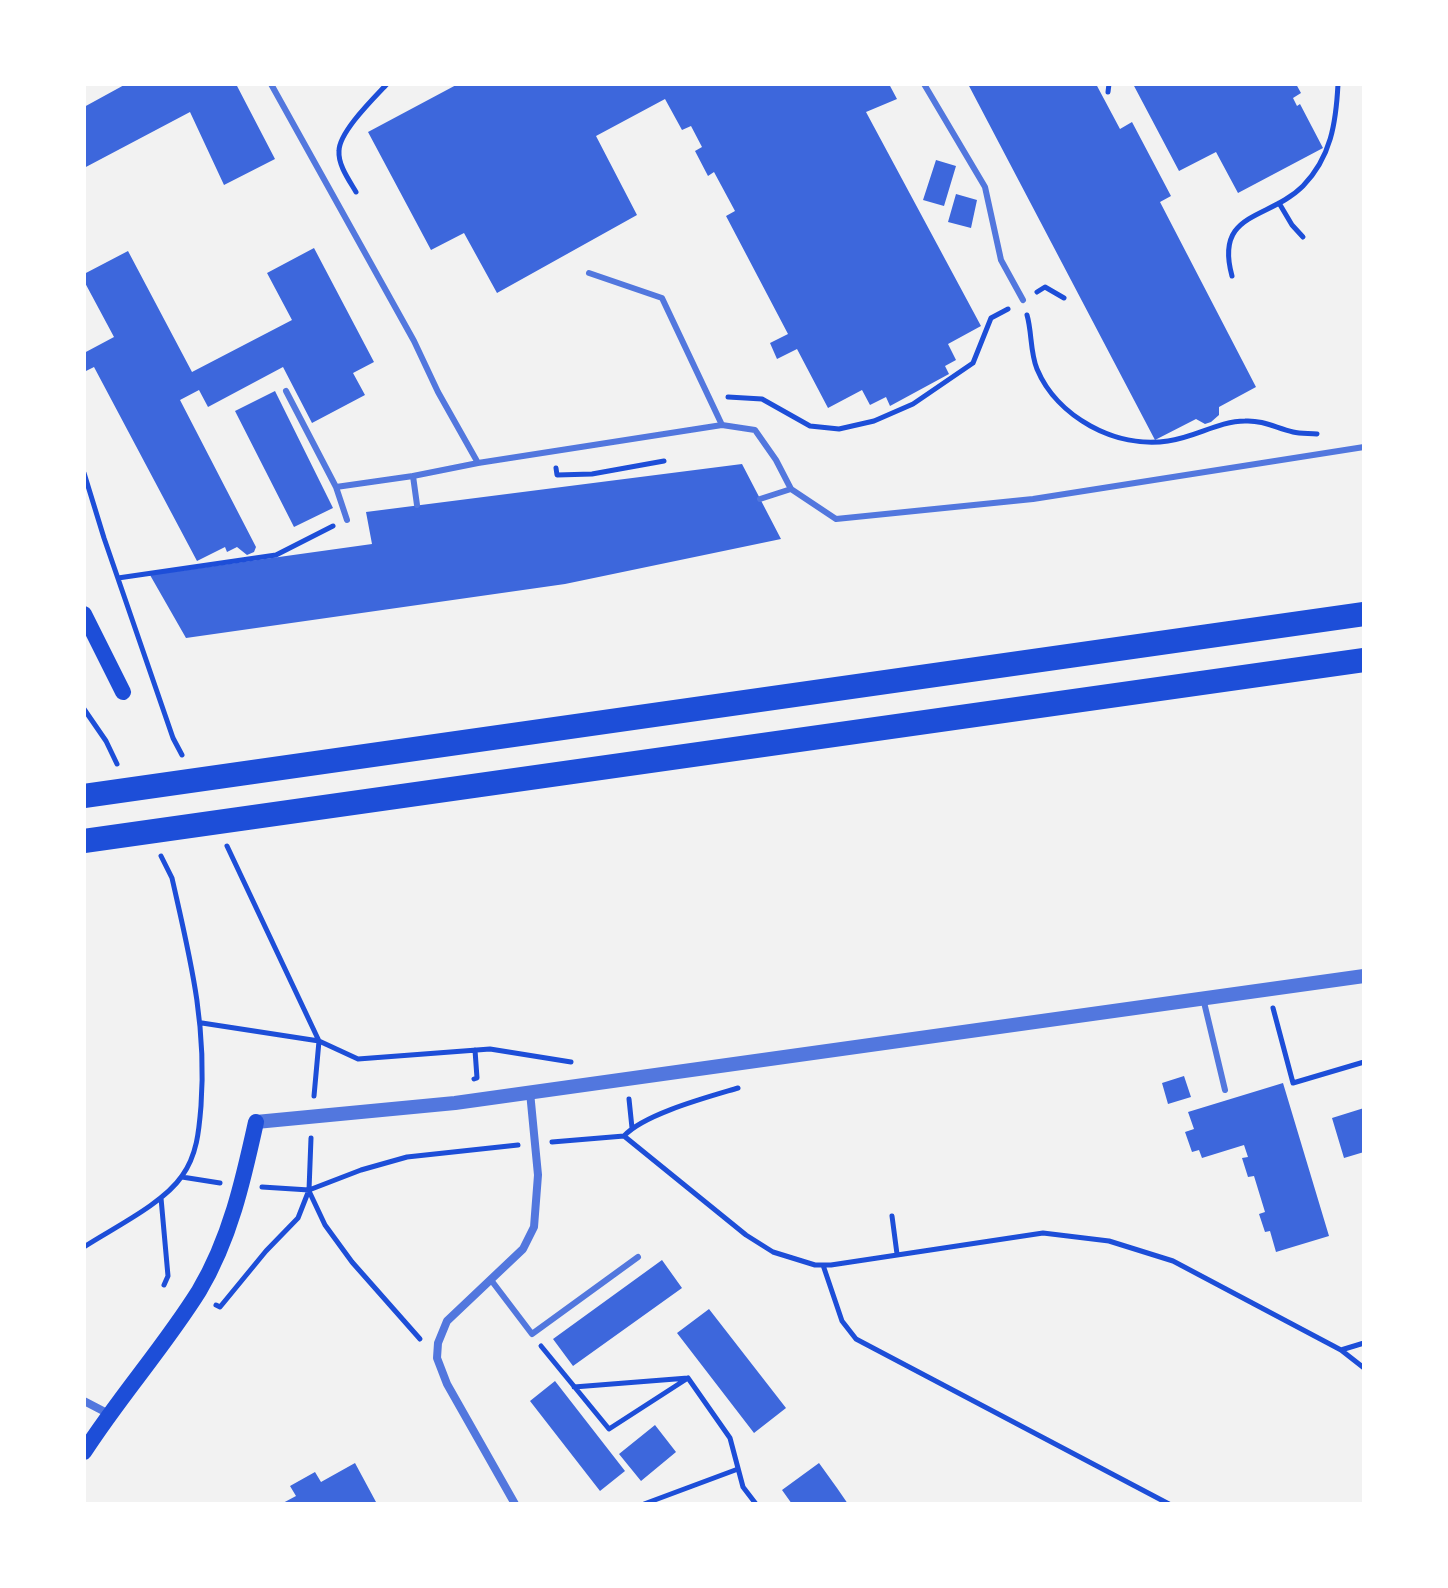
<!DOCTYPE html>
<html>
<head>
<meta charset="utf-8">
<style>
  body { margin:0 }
  #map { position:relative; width:1448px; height:1588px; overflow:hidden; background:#f2f2f2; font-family:Roboto,sans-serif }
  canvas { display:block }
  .frame { position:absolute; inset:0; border:86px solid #fff; pointer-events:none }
</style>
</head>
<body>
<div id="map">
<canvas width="1448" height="1588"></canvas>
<div class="frame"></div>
</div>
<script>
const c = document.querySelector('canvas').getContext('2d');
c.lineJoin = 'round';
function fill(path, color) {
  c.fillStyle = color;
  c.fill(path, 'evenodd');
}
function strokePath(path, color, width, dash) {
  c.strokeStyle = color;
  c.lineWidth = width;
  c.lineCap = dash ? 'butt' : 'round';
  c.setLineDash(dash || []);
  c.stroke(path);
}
const building = new Path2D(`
  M126,84H236L275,159L224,185L190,112L84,168V107Z
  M458,84H889L897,99L866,112L981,326L948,344L956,360L945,366L949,374L890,406L886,397L870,405L862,390L828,408L797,349L777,359L770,343L788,334L726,216L735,211L714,172L708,176L695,151L702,147L691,126L682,130L665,99L596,136L637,215L497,293L464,233L431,250L368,132Z
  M968,84H1096L1120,129L1132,122L1171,196L1160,202L1256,387L1219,407V415L1211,422L1205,424L1196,419L1155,440Z
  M1133,84H1296L1301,93L1293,98L1297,106L1300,104L1323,148L1238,193L1216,152L1179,171Z
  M936,160L956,166L944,206L923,200Z
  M956,194L977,200L971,228L948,222Z
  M314,248L374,362L353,373L365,395L312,423L283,367L208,407L199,390L180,400L256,547L254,552L247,555L237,547L227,552L225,547L197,561L94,367L84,372V353L114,337L84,281V274L128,251L192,372L292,320L267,273Z
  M275,391L333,508L294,527L235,411Z
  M742,464L781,539L565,584L186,638L150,575L372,544L366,512Z
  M1184,1076L1191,1097L1168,1104L1162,1083Z
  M1283,1083L1329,1236L1276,1252L1270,1231L1265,1232L1259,1214L1265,1212L1254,1176L1248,1177L1242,1158L1248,1157L1244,1145L1202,1158L1199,1150L1192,1152L1185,1132L1194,1129L1188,1112Z
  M1364,1108V1152L1344,1158L1332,1118Z
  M662,1260L682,1288L573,1366L553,1339Z
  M709,1309L786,1408L754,1433L677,1333Z
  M555,1381L625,1471L600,1491L530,1401Z
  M655,1425L676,1452L641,1481L619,1454Z
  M355,1463L376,1502L373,1504H281L296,1496L290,1486L315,1472L321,1482Z
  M819,1463L837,1488L848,1504H792L782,1490Z`);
const path = new Path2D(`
  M1108,92L1109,84
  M356,192C349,180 338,165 339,151C339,132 374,98 387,84
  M1279,203L1292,225L1303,237
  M1232,276C1214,211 1269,220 1303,186C1331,157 1336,123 1338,84
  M1037,292L1045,287L1064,298
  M1027,315C1032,332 1030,352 1037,369C1057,417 1116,449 1168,441C1194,438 1219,421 1245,421C1263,420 1276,428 1293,432C1301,434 1310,433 1317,434
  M728,397L762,399L810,426L839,429L874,421L913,404L973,363L991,318L1008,309
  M556,468L557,475L592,474L664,461
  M84,473L104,538L173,738L182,755
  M118,578L276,555L333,526
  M84,709L106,741L117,764
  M227,846L319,1041L314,1096
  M1273,1008L1293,1083L1364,1062
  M202,1023L319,1041L358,1059L490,1049L571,1062
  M474,1079L477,1078L475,1050
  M629,1099L632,1128
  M624,1136L746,1235L773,1252L815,1265H831L1043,1233L1109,1241L1173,1261L1341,1350L1364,1368
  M552,1142L624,1136C644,1114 708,1097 738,1088
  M182,1177L220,1183
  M262,1187L309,1190L361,1170L407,1157L518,1145
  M309,1191L325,1225L352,1262L420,1339
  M161,1198L168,1276L164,1285
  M892,1216L897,1254
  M84,1247C113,1228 163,1204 182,1176C197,1155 199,1131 201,1106C207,1023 190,958 172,878L161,856
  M823,1265L842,1321L856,1339L1169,1504
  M216,1305L220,1307L266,1251L298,1218L309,1190L311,1138
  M541,1346L609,1429L688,1378L574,1387
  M1341,1350L1364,1343
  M688,1378L730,1438L743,1487L756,1504
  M644,1504L738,1469`);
const service = new Path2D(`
  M271,84L414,341L438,392L478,463L722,425
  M924,84L985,187L1001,260L1023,300
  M589,273L662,298L722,425L755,430L776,460L791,489L836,519L1033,499L1364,447
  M286,391L336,487L413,476
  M336,487L347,520
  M760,499L791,489
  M417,505L413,476L478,463
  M1203,998L1225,1090
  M491,1280L532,1334L638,1257`);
const minor = new Path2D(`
  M84,1401L109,1414
  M515,1504L447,1384L437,1358L438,1343L447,1321L523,1249L534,1227L538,1175L530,1092`);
const tertiary = new Path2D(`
  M256,1122L455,1103L1364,976`);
const secondary = new Path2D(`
  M84,614L123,692
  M84,1452C120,1396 164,1347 199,1291C230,1239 243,1181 256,1122`);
const motorway = new Path2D(`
  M84,796L1364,614
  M84,841L1364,660`);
fill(building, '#3d67dc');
strokePath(path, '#1d4ed8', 5);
strokePath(service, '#5277de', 6);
strokePath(minor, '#5277de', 8);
strokePath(tertiary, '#5277de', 14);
strokePath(secondary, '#1d4ed8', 16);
strokePath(motorway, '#1d4ed8', 24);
</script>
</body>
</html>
